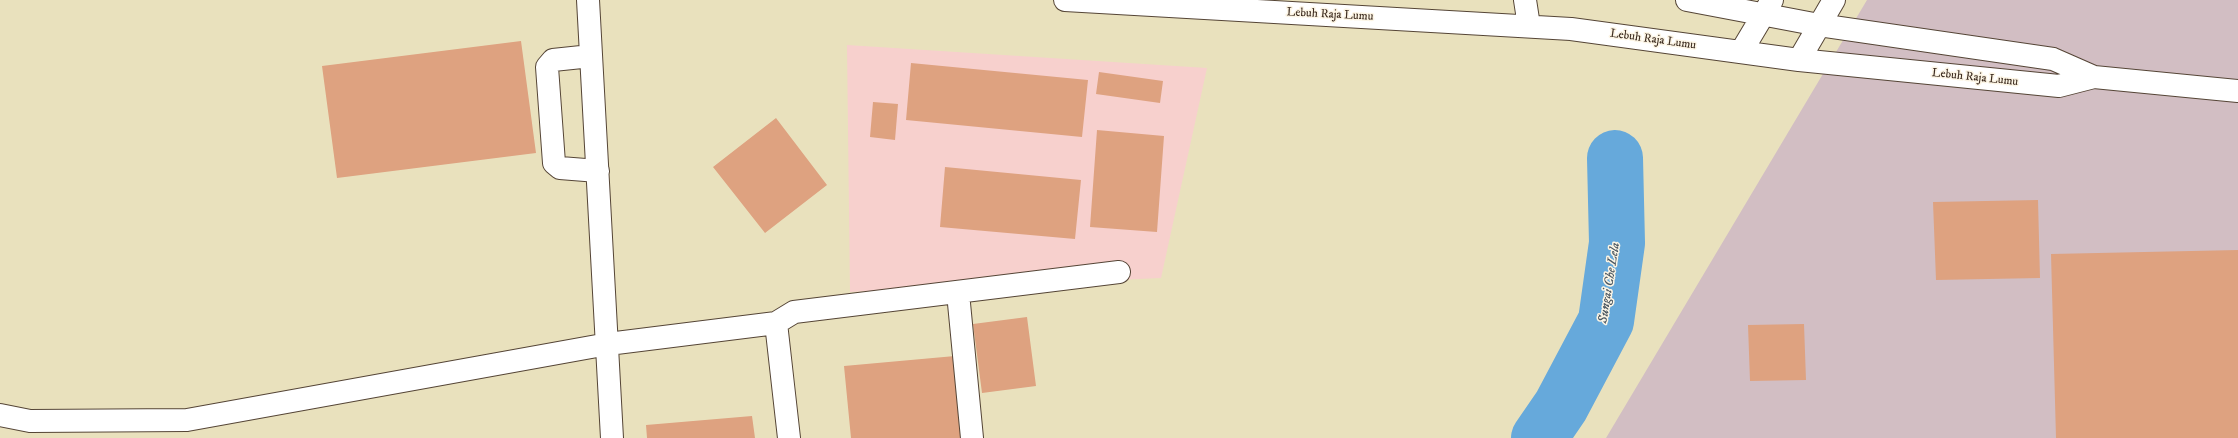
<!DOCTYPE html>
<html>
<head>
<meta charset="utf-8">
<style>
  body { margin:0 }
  canvas { display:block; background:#e9e1bd }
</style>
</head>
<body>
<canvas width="2238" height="438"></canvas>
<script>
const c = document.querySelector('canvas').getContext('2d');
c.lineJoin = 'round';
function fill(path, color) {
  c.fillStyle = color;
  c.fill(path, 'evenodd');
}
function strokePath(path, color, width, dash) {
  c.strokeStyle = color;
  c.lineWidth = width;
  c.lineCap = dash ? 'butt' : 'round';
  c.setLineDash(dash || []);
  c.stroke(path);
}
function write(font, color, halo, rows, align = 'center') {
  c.font = font + ' "IM FELL DW Pica",serif';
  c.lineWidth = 3;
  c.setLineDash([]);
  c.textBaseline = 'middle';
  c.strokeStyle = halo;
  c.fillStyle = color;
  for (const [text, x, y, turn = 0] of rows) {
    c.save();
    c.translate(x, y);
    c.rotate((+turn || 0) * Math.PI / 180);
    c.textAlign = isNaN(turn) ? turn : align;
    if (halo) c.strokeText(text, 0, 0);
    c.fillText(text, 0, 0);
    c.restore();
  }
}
const built = new Path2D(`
  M847,45L1207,68L1161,278L850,292Z`);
const industrial = new Path2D(`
  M1867,0H2238V438H1606Z`);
const river = new Path2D(`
  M1539,438L1561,406L1606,321L1617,243L1615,158`);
const building = new Path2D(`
  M521,41L536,153L337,178L322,66Z
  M911,63L1088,80L1082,137L906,120Z
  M1099,72L1163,81L1160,103L1096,94Z
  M873,102L898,104L895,140L870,137Z
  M776,118L827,185L765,233L713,167Z
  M1097,130L1164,136L1157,232L1090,227Z
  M945,167L1081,180L1075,239L940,227Z
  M2038,200L2040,278L1936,280L1933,202Z
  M2238,250V438H2056L2051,254Z
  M1027,317L1036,386L982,393L973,324Z
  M1804,324L1806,380L1750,381L1748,325Z
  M955,356L963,438H851L844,366Z
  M752,416L755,438H647L646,425Z`);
const minor = new Path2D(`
  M588,0L612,438
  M1065,0L1571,29L1799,60L2059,86L2094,77L2238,91
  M1525,0L1529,26
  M1687,0L1819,25L2053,59L2094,77
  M1741,52L1772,0
  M591,56L553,60L547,67L554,163L560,168L598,171
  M1799,60L1834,0
  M958,293L972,438
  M776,323L789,438
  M0,415L30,421L187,420L608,344L776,323L794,312L1119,272`);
const streetNames = [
  ["Lebuh Raja Lumu",1330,15,3],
  ["Lebuh Raja Lumu",1653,40,8],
  ["Lebuh Raja Lumu",1975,78,6]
];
const waterNames = [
  ["Sungai Che Lela",1610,283,-81]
];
fill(built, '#f7d0cd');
fill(industrial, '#d2bec3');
strokePath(river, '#66a9db', 56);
fill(building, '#dea280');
strokePath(minor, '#554536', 24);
strokePath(minor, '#fff', 22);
write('12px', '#3b2a1e', '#fcf5e5', streetNames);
write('italic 13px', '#4a5660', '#fcf5e5', waterNames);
</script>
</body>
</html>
